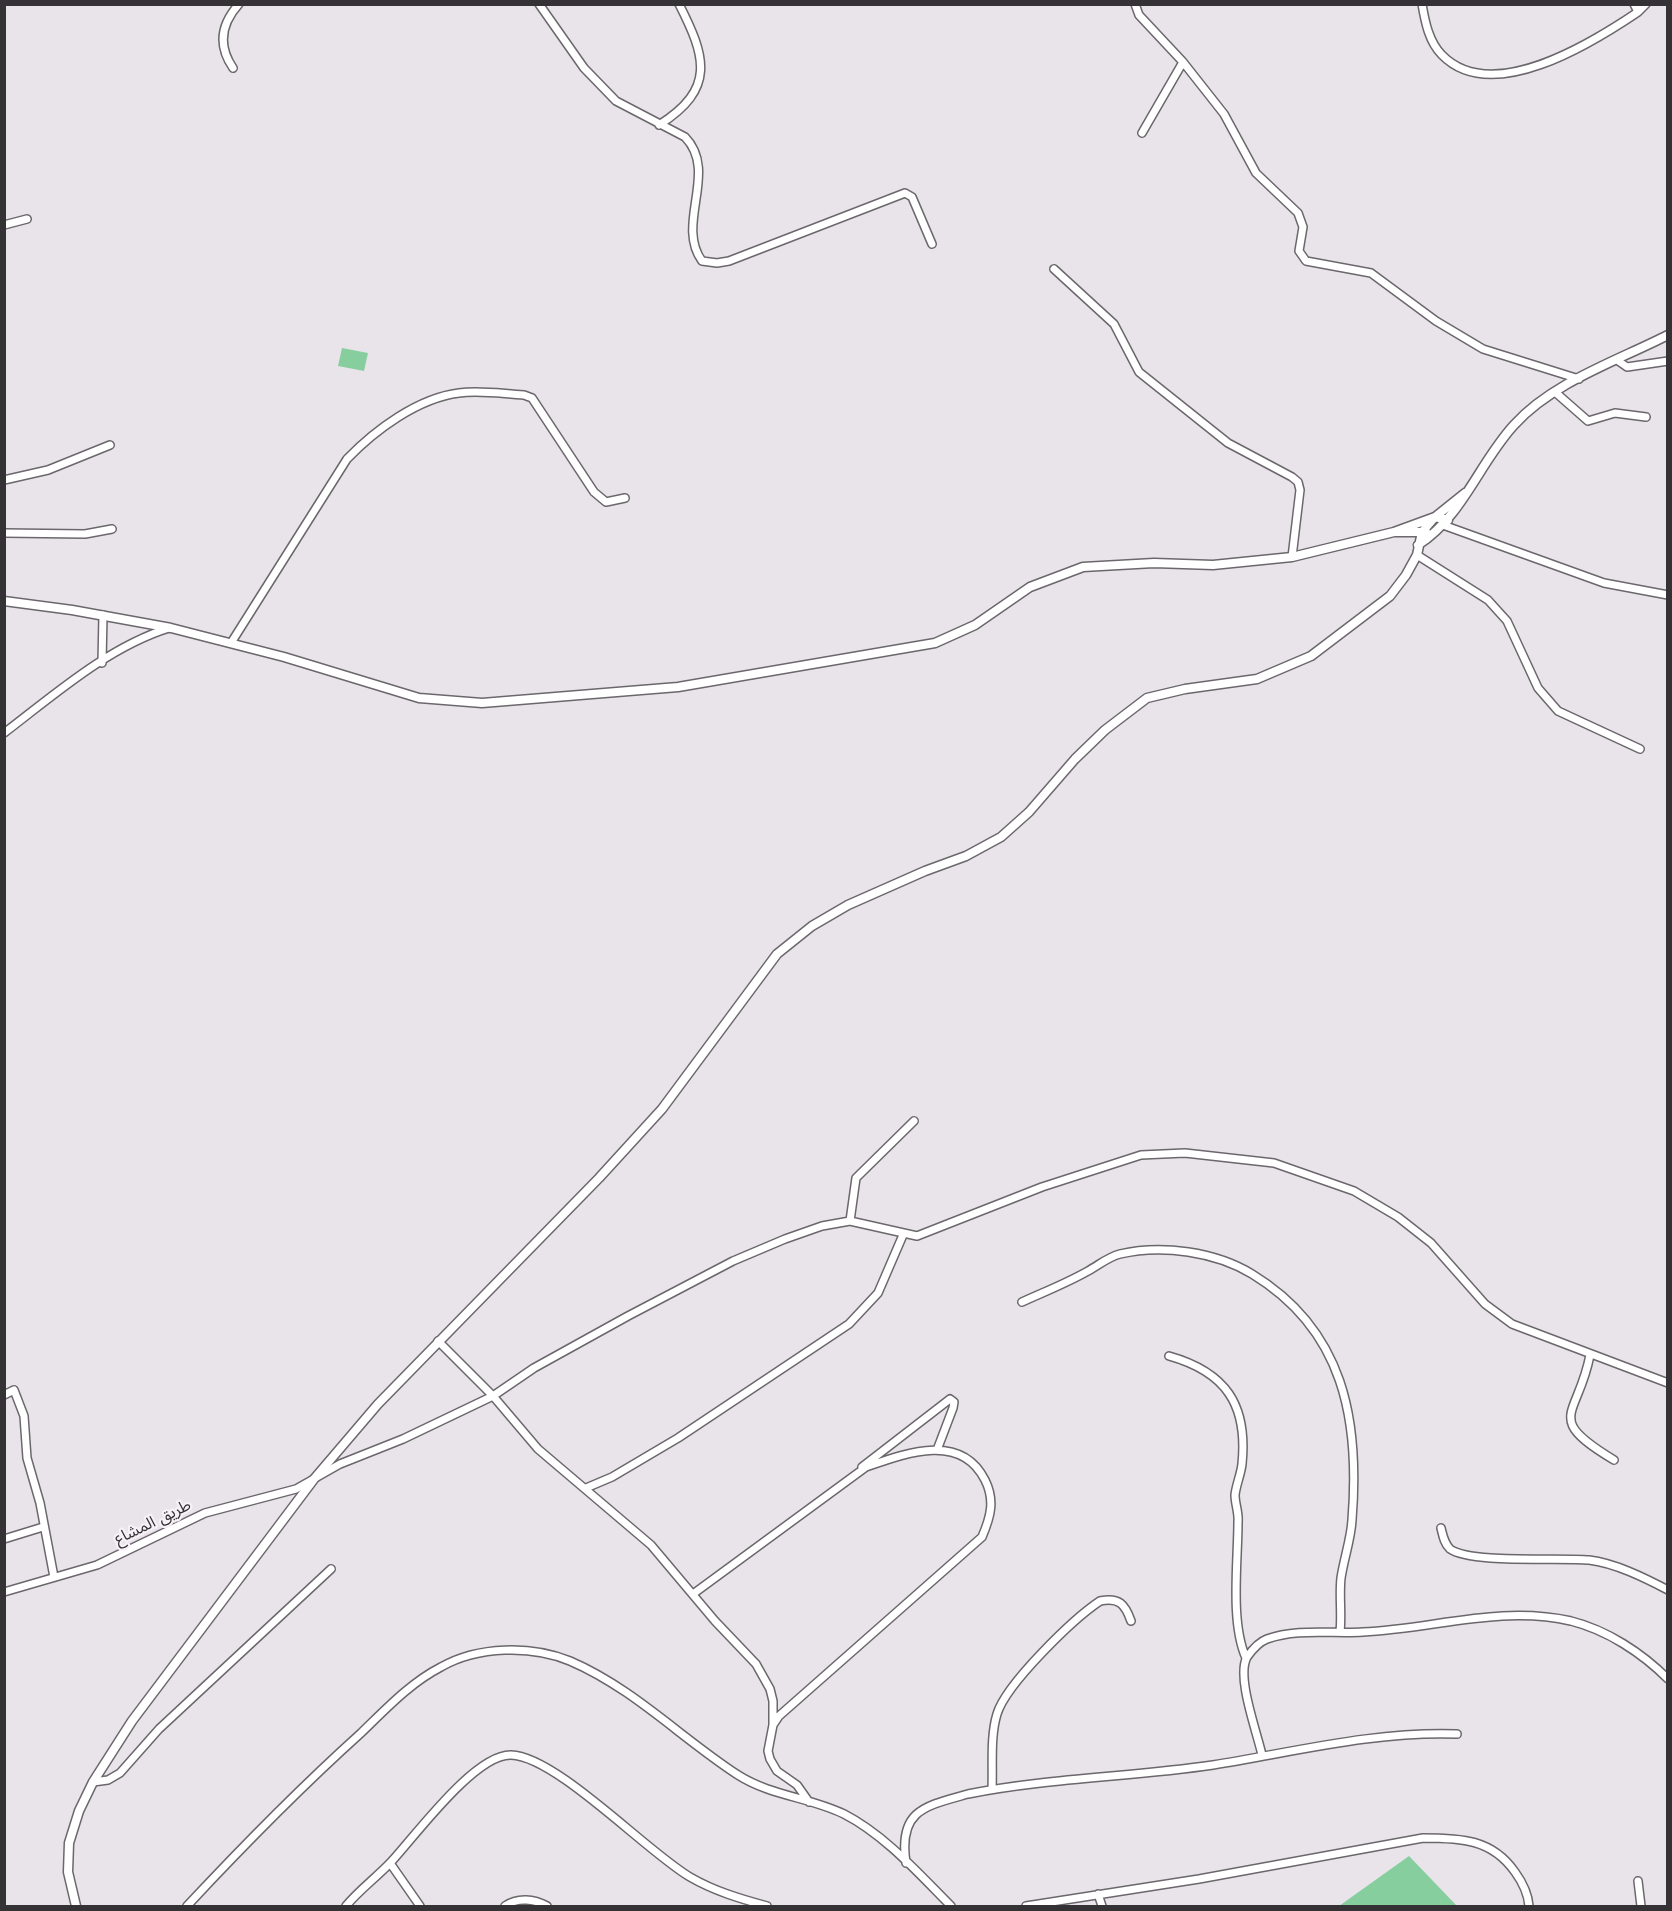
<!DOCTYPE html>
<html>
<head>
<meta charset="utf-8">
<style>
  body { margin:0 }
  #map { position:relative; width:1672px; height:1911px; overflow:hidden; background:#e9e4ea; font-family:Jost,sans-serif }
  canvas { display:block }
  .frame { position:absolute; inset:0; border:6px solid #343235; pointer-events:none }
</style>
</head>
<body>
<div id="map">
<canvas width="1672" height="1911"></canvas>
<div class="frame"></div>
</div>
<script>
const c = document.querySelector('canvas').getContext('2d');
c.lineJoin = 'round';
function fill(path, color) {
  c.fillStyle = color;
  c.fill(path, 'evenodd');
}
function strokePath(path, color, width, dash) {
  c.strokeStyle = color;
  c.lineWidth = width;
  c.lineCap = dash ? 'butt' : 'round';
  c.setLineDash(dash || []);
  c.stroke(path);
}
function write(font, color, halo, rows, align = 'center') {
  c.font = font + ' Jost,"Noto Sans Arabic",sans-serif';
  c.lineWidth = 4.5;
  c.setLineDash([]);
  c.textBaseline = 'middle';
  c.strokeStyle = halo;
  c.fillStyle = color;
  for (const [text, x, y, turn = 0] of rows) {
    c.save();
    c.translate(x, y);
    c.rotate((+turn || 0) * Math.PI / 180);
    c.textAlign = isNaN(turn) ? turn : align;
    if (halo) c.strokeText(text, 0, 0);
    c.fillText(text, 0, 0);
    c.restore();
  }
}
const green = new Path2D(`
  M342,348L368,353L364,371L338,366Z
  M1409,1856L1457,1906H1339Z`);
const minor = new Path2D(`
  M539,4L584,68L616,101L685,137C719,172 675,224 702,261L717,263L729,261L905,193L912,197L932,244
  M1135,4L1139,15L1183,62L1224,114L1256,173L1298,213L1303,227L1299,251L1306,261L1371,273L1436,321L1483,349L1579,379
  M1422,4C1425,22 1429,42 1442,55C1492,106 1592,43 1638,12L1634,4
  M1638,12L1646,4
  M233,68C218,46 220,25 239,4
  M659,125C716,89 706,57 679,4
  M1142,133L1183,62
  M4,225L27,219
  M1054,269L1114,324L1139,372L1228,443L1292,477L1298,482L1300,490L1292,557
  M1617,360L1627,367L1668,361
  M1555,392L1588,421L1615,413L1646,417
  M4,480L48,470L110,445
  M1443,525L1604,583L1668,595
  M4,533L85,534L112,529
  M1417,555L1488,600L1507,621L1538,688L1558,711L1640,749
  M231,643L347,459C375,430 418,398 459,393C480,390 503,394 524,395L532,398L594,492L606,502L625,498
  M102,663L103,615
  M4,733C54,695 108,647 169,628
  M850,1221L856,1178L914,1121
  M1022,1302C1044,1292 1067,1283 1088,1271C1099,1265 1108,1257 1120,1254C1162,1244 1216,1252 1252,1274C1344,1330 1360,1420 1352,1520C1351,1539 1344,1558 1341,1578C1339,1596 1342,1614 1340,1632
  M438,1341L493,1396L538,1449L651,1545L715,1621L756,1664L770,1689L773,1701V1725L768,1751L770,1759L777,1771L797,1785L809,1802
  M1590,1355C1578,1418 1543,1417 1614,1460
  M1169,1356C1226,1372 1248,1405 1242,1464C1241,1474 1236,1485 1235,1495C1235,1504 1239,1513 1238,1522C1238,1562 1230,1622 1246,1658
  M4,1395L14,1390L24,1416L27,1458L40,1503L54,1577
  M862,1467L950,1399L954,1402L953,1408L937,1450
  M586,1488L612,1477L678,1438L849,1324L878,1293L903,1235
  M1441,1528C1443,1536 1444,1543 1450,1549C1471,1564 1560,1557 1589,1560C1615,1563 1645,1578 1668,1590
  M4,1539L43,1527
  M4,1592L97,1565L205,1513L296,1489L340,1464L403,1439L493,1396L534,1368L628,1316L733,1261L785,1239L822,1226L850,1221L917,1236L1042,1187L1141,1155L1185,1153L1274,1163L1354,1191L1398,1217L1431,1243L1485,1304L1512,1324L1668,1383
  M693,1594L866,1467C906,1453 961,1432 985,1480C995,1500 991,1516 982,1537L779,1716L773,1725
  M1262,1755C1257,1732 1236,1677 1247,1657C1252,1650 1259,1642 1267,1639C1297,1628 1332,1634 1363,1632C1433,1629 1500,1605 1571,1621C1607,1630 1642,1653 1668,1679
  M93,1782L108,1780L120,1773L159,1729L331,1569
  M992,1789C993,1765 990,1737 997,1714C1006,1684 1073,1619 1100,1601C1119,1597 1125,1604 1131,1621
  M390,1863L420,1906
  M906,1863C898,1810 925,1806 968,1794C1049,1778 1132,1777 1213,1765C1294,1752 1375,1731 1457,1734
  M1638,1881L1641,1906
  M1098,1894L1102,1906
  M187,1906C243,1846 300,1788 361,1733C386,1709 410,1683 441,1667C478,1646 531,1645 570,1661C633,1688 681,1738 738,1775C771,1796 809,1797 844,1814C885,1835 919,1874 951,1906
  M346,1906C359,1890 377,1877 391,1862C416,1835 475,1754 511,1755C556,1756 647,1852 690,1877C714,1891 741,1899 767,1906
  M505,1906C518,1897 534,1899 547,1906
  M1026,1906L1199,1879L1423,1838C1461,1838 1492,1839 1515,1872C1523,1883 1528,1893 1529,1906`);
const tertiary = new Path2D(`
  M1394,532H1426
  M1418,545C1463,516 1479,463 1514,425C1553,382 1617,361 1668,335
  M4,601L72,610L171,628L284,657L419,698L482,703L678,687L935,643L975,625L1030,587L1083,567L1154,563L1213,565L1292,557L1394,532L1435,517L1448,520
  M76,1906L68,1872L69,1843L79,1811L93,1782L132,1721L314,1479L378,1404L599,1178L662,1109L777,954L812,926L848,905L925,871L966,856L1001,837L1029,812L1075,759L1105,730L1147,698L1185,689L1257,679L1311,656L1390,596L1406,575L1417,555L1422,532L1435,517L1465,493`);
const streetNames = [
  ["طريق المشاع",153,1523,-26]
];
fill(green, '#87ce9f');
strokePath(minor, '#6b676c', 10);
strokePath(tertiary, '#6b676c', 11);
strokePath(minor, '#fff', 7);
strokePath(tertiary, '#fff', 8);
write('16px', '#343235', '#f6f1f7', streetNames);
</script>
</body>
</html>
